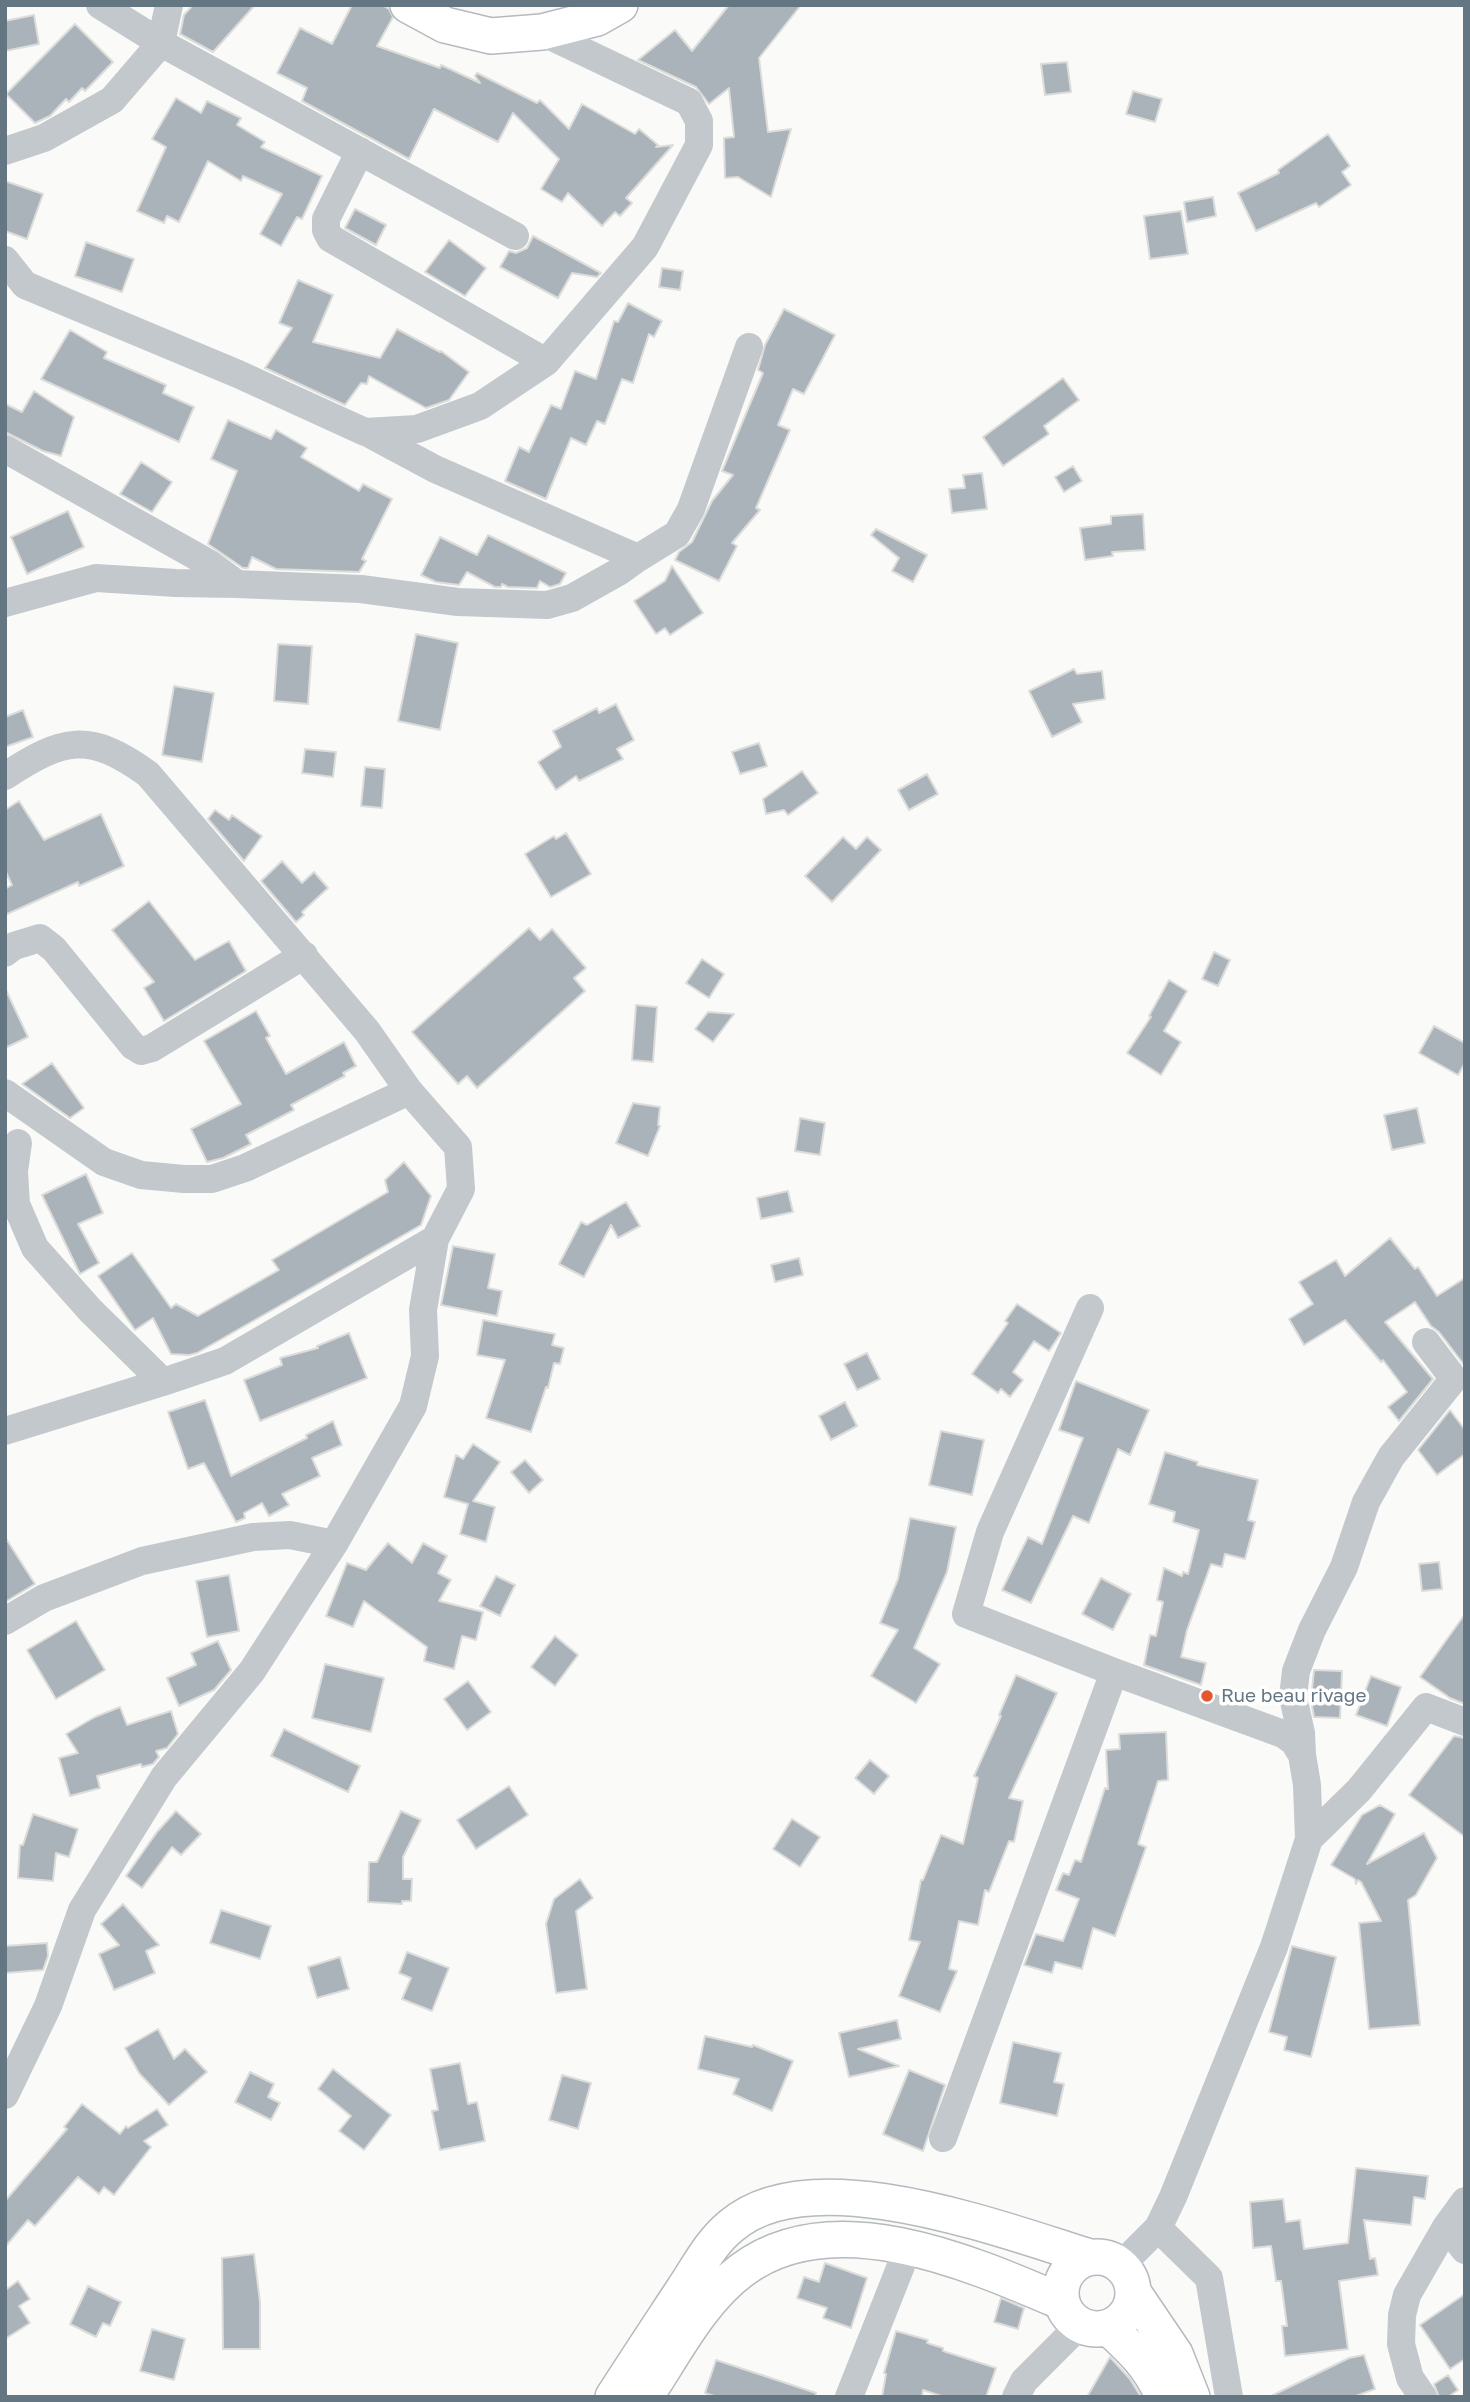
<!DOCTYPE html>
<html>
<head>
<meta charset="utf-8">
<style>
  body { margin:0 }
  #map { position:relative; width:1470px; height:2402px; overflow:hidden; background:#fafaf8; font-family:"Golos Text",sans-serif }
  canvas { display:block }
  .frame { position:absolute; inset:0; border:7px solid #657683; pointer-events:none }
</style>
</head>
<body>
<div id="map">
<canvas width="1470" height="2402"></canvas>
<div class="frame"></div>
</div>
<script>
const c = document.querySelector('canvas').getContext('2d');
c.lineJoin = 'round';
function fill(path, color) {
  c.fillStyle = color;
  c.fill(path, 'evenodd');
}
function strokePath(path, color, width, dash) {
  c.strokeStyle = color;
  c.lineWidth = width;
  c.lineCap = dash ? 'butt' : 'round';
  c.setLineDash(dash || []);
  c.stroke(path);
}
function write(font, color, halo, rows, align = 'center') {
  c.font = font + ' "Golos Text",sans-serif';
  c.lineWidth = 7;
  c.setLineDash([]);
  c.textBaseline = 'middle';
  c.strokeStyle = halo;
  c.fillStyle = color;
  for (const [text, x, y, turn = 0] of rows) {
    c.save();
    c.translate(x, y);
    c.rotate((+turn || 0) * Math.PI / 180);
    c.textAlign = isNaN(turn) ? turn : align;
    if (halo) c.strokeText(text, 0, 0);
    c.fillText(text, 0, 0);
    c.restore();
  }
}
const building = new Path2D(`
  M193,5H255L213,52L180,34L184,15Z
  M352,5H382L389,9L393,17L377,46L440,68L441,65L480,83L475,76L477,73L537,103L540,100L569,129L582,104L635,134L639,129L658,145L656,147L673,145L626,198L632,203L620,216L615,212L602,226L568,193L562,202L541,189L559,159L513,113L498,142L434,109L409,159L302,101L307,88L277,73L300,28L332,44Z
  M729,5H801L759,58L768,132L791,129L771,197L738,177L725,178L724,138L734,137L729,88L709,104L696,87L638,60L675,30L692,51Z
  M34,15L39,44L5,51V21Z
  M75,24L113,62L85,91L82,88L69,102L66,99L50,116L35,123L6,94Z
  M1067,62L1071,92L1045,95L1041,64Z
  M1133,91L1162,99L1155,122L1126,114Z
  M176,98L201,113L207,101L241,118L237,125L265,142L261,147L322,176L302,219L297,217L281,246L260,234L282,194L243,176L241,181L208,161L179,222L167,216L164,223L137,211L166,147L152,139Z
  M1328,134L1350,166L1342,172L1351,185L1319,207L1316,203L1256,231L1238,193L1279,173L1278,170Z
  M5,181L43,194L27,239L5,231Z
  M1213,197L1216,216L1187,222L1184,202Z
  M355,209L386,225L376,245L345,228Z
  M1181,211L1188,254L1150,259L1144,216Z
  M533,236L601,273L597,277L572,273L558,298L500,267L509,251L516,253L527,248Z
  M449,240L486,268L465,296L425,272Z
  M86,242L134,259L122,292L75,276Z
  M662,268L683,271L680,290L659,287Z
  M298,280L333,295L313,342L380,358L397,329L440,352L441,351L469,372L449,400L426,408L369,376L367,384L361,383L345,405L265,368L292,328L279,323Z
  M628,303L662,321L654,337L649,334L633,383L622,379L605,424L597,421L586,445L571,438L546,499L505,481L519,447L529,452L551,405L561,409L575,371L596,379L614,321L618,322Z
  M784,309L835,335L804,394L793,389L778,425L790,430L756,508L760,510L732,543L737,546L719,581L675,560L679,552L692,542L712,501L733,475L722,471L763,373L758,370L765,345Z
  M70,330L107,352L104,358L166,385L163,393L194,407L179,442L41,379Z
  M1063,378L1079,400L1044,426L1049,434L1003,466L983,437Z
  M34,391L74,417L61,456L43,451L5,432V404L22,412Z
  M228,420L271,439L276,430L307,448L301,457L359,491L363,484L392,499L362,559L366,561L359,572L276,569L252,557L248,568H243L208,544L237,471L211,459Z
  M141,462L172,482L152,512L120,494Z
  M1073,466L1082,481L1064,492L1055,477Z
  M982,473L987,509L952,513L949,489L965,488L963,475Z
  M68,511L84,547L27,574L11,537Z
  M1143,514L1145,550L1112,552L1113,556L1085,560L1080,528L1111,524V516Z
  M876,529L927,555L913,582L892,571L899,558L871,535Z
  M488,535L566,573L560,584L550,587L540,581L537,588L508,587L502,584L501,587H495L467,572L459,585L436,582L421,575L440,537L477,555Z
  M672,566L703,613L670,635L665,628L656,634L634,601L665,581Z
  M416,634L458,643L440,730L398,721Z
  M278,644L312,646L308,704L274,701Z
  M1074,669L1077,674L1102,671L1105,699L1073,704L1082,722L1052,737L1029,691Z
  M174,686L214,693L202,762L162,755Z
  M616,704L634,740L617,749L623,759L579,781L576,776L556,790L538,762L561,747L553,731L597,708L599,713Z
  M23,710L33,737L5,747V717Z
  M759,743L767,766L740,774L732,752Z
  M305,749L336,752L333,777L302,773Z
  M365,767L385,769L382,808L361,806Z
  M802,771L818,793L788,815L784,810L766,814L763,799Z
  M927,774L938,794L909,810L898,790Z
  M19,801L44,840L101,814L124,866L79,886L78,882L5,915V889L12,885L5,870V810Z
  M215,810L229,820L232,815L262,836L244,861L208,819Z
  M566,833L591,874L551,897L525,854L554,836L556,839Z
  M843,837L856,849L867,837L881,850L832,902L805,876Z
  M282,861L302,883L314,872L328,888L302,912L304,915L296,922L261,881Z
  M149,901L195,960L229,941L246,971L164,1021L144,988L154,982L112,930Z
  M529,928L540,940L552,929L586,968L574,978L585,991L477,1088L467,1076L458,1084L412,1032Z
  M1214,952L1230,960L1218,986L1202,979Z
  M702,959L724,974L709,998L686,983Z
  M1169,980L1187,991L1164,1031L1181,1042L1161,1075L1127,1053L1151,1017L1149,1016Z
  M5,988L28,1037L5,1048Z
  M636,1005L657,1007L653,1062L632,1060Z
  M256,1011L270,1036L266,1038L286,1074L344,1042L356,1066L343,1073L345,1076L291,1105L294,1110L246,1135L251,1144L223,1158L207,1162L191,1129L241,1104L204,1041Z
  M708,1012L734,1014L713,1042L695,1029Z
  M1434,1026L1465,1043V1063L1458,1075L1419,1053Z
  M52,1063L84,1108L70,1118L22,1084Z
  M633,1103L660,1107L658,1125L660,1126L648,1156L616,1143Z
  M1417,1108L1425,1143L1392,1150L1384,1115Z
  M800,1118L825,1123L820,1155L795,1151Z
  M404,1162L431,1196L421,1225L197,1353L189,1355L171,1354L153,1318L135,1330L98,1276L132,1253L171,1308L176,1304L198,1316L279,1270L272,1260L388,1192L385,1180Z
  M86,1174L103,1213L78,1224L99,1263L80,1274L42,1195Z
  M788,1191L793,1212L761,1219L757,1198Z
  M626,1202L640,1226L618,1238L611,1225L584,1277L559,1264L581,1222L587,1225Z
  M1390,1238L1415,1269L1418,1267L1437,1296L1465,1278V1366L1439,1332L1431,1326L1415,1302L1385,1322L1433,1379L1399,1421L1388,1407L1407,1392L1383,1360L1381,1362L1345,1320L1304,1345L1289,1319L1313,1304L1299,1282L1336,1260L1345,1276Z
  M453,1246L495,1254L488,1288L502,1291L497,1316L441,1305Z
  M799,1258L803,1275L775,1282L771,1265Z
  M1017,1304L1061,1333L1049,1351L1034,1341L1013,1372L1023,1380L1010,1397L1001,1389L998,1393L972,1374L1008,1323L1005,1321Z
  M483,1320L555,1334L552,1345L564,1348L560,1364L554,1363L548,1388L546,1387L531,1432L486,1418L505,1360L477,1355Z
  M349,1333L367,1378L260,1421L244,1380L282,1365L280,1358L318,1348L317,1346Z
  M867,1353L880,1379L857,1390L844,1364Z
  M1076,1381L1149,1410L1130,1455L1118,1449L1089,1523L1073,1516L1031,1603L1002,1590L1028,1537L1042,1544L1083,1438L1059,1430Z
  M205,1400L231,1476L307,1438L306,1435L333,1421L342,1445L312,1458L320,1476L282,1494L289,1505L269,1516L262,1503L244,1513L245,1518L236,1522L204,1463L188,1469L168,1412Z
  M845,1402L857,1426L831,1440L819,1416Z
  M1450,1410L1465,1430V1454L1437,1475L1418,1450Z
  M941,1431L984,1440L972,1495L929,1485Z
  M473,1444L500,1462L473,1501L495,1507L486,1542L460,1534L468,1504L444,1497L456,1455L463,1459Z
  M1165,1452L1198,1462L1197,1465L1258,1480L1248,1520L1255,1522L1245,1559L1225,1554L1222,1567L1211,1564L1187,1630L1181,1657L1206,1663L1201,1685L1144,1665L1150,1635L1156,1636L1163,1602L1157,1600L1164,1568L1182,1576L1183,1572L1188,1574L1199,1530L1173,1522L1175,1512L1149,1504Z
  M525,1460L543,1480L529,1493L511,1472Z
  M910,1518L956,1527L947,1572L914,1648L940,1664L916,1703L871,1676L898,1630L880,1623L898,1579Z
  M5,1537L35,1584L5,1602Z
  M388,1543L412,1563L423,1543L447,1556L438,1573L451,1580L439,1601L483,1612L476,1640L462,1636L454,1669L424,1661L427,1647L364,1601L353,1627L326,1616L347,1563L366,1570Z
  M1439,1562L1442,1589L1422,1591L1419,1564Z
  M229,1575L239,1631L207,1637L196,1581Z
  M496,1576L515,1585L500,1616L480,1606Z
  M1101,1578L1131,1594L1113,1630L1082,1614Z
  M1465,1614V1704L1450,1698L1420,1677Z
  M76,1621L105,1670L56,1699L27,1650Z
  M555,1636L578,1655L555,1686L531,1667Z
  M218,1641L231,1670L214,1690L179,1706L167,1678L196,1665L191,1653Z
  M325,1664L384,1678L371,1732L312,1718Z
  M1314,1670L1342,1671L1340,1718L1314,1717L1311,1700Z
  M1016,1675L1057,1693L1009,1798L1023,1801L1014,1842L1009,1841L989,1892L985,1890L978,1925L959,1921L949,1969L957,1971L940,2012L899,1996L920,1942L909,1940L921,1880H923L941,1835L963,1844L978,1778L974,1776L1001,1716L999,1715Z
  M1371,1676L1401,1687L1387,1726L1356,1715Z
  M468,1681L491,1712L467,1730L444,1699Z
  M120,1707L127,1725L171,1711L178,1734L167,1748L156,1751L159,1757L153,1764L142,1767L141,1764L97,1776L100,1788L70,1796L59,1758L78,1753L66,1734L95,1717Z
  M284,1729L360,1766L348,1792L271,1756Z
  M1166,1732L1168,1780L1158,1781L1138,1844L1146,1847L1115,1936L1093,1928L1082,1969L1055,1962L1052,1973L1024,1965L1036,1934L1063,1941L1079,1899L1056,1890L1063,1873L1069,1875L1075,1860L1081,1862L1105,1788L1108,1789L1106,1750L1120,1749L1119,1734Z
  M1454,1736L1465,1738V1837L1409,1795Z
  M870,1760L889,1776L874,1794L855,1778Z
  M509,1786L528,1815L476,1849L457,1820Z
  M1380,1805L1395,1814L1367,1864L1424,1833L1437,1858L1416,1895L1408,1900L1420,2025L1369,2029L1359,1923L1381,1921L1361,1882L1358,1880L1356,1884L1355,1879L1331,1865L1362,1815Z
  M176,1811L201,1834L181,1855L172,1847L142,1888L126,1876L157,1832Z
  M401,1811L421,1820L403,1857V1879H412L411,1901H402V1904L368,1902L369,1862H377Z
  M33,1814L78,1829L69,1857L56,1853L53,1881L18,1878L20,1845H23Z
  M792,1819L820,1837L800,1867L773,1849Z
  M580,1879L593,1898L576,1911L587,1989L556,1993L546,1924L554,1899Z
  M123,1904L159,1945L146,1951L155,1973L114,1990L99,1954L119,1945L101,1924Z
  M221,1910L271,1926L260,1959L210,1943Z
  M47,1943L48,1956L43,1970L5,1973V1946Z
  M1292,1946L1336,1957L1311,2057L1284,2050L1287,2037L1269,2032Z
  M407,1952L449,1968L432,2011L402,1999L411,1978L399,1973Z
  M340,1957L349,1989L317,1998L308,1967Z
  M897,2020L901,2039L858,2049L899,2066L849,2077L839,2033Z
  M158,2029L174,2059L185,2049L207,2072L169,2105L139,2073L125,2048Z
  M705,2036L752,2047L753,2045L793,2061L772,2111L733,2094L739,2079L698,2069Z
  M1013,2042L1061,2053L1054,2082L1064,2084L1057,2116L1000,2103Z
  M460,2063L468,2104L477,2102L485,2141L440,2150L432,2111L438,2110L430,2069Z
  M333,2069L391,2115L364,2150L339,2131L351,2116L318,2089Z
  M909,2070L945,2085L923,2151L883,2134Z
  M250,2072L274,2084L268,2097L280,2103L271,2120L235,2102Z
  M562,2075L591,2083L578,2129L549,2120Z
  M82,2104L120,2134L126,2126L128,2128L157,2109L168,2125L144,2141L151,2147L114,2195L104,2187L99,2194L78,2177L35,2226L28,2220L5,2247V2201L67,2129L64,2127Z
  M1356,2168L1428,2176L1425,2199L1414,2197L1411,2225L1364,2220L1370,2259L1375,2258L1378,2275L1339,2281L1348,2349L1285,2356L1282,2326H1287L1281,2281H1276L1271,2246L1253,2248L1250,2202L1283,2199L1286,2222L1300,2220L1304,2249L1348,2243Z
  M254,2254L260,2302V2349H223L222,2258Z
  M825,2263L867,2278L851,2328L823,2318L827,2308L797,2298L804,2277L819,2282Z
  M18,2281L30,2299L19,2306L30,2323L5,2339V2285L7,2289Z
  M88,2286L121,2302L110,2326L103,2323L96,2337L70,2324Z
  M1465,2294V2359L1450,2369L1420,2325Z
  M1001,2298L1024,2308L1018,2329L994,2322Z
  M152,2329L185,2339L174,2380L140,2371Z
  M896,2331L928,2340L927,2343L943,2348V2351L996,2368L986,2397H944L923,2390L922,2397H882L886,2374L884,2373Z
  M1364,2355L1375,2389L1353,2397H1269L1349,2358Z
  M1110,2357L1130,2379L1141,2397H1087Z
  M716,2360L816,2393L815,2397H717L705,2393Z
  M1448,2375L1458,2390L1448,2397H1439L1434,2384Z`);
const minor = new Path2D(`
  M100,5L161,43L515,236
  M5,151L44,138L112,100L161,43L169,5
  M360,151L326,219V230L330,238L546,362
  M5,260L25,285L238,374L365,432L417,429L480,406L546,362L645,247L699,145V121L689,102L542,32
  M366,432L435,469L638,558L677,534L691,509L749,347
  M5,449L210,564L237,584
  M5,603L96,578L176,583L237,584L361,589L458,602L547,605L572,598L620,571L638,558
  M5,776C63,738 89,731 148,774L367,1031L409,1091L458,1147L461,1189L435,1239L423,1310L425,1356L413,1406L334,1544L252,1671L164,1777L82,1910L48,2006L5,2095
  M5,953L14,946L40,938L54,949L133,1046L141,1051L152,1048L304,955
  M5,1093L104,1162L141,1175L184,1179H212L245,1168L409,1091
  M18,1143L14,1171L16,1204L35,1248L90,1310L163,1382L225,1361L435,1239
  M1090,1308L990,1532L966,1614L1114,1672L1283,1734L1294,1742L1302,1755L1307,1785L1309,1839L1274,1947L1173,2197L1158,2228L1121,2265
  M5,1431L163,1382
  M5,1621L44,1598L142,1561L253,1537L290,1535L334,1544
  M1302,1755L1301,1733L1293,1697L1296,1671L1312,1630L1344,1567L1366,1502L1391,1457L1452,1381L1451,1375L1426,1342
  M1309,1839L1359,1790L1426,1707L1465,1722
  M943,2138L1114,1672
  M1465,2201L1446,2227L1465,2250
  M1158,2228L1209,2278L1229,2397
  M849,2397L908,2248
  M1016,2397L1024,2381L1080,2325
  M1423,2397L1410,2378L1401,2344L1402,2315L1407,2295L1446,2227`);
const major = new Path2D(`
  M408,5L445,25L491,36L542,32L597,18L620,5
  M1061 2293a36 36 0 1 1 72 0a36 36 0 1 1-72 0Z
  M1133,2292L1175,2354L1192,2397
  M1109,2328C1132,2349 1151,2367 1163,2397
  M613,2397C636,2361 660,2325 683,2290C698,2268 710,2243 731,2226C811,2157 1001,2230 1090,2257
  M645,2397C674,2354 700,2301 742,2270C833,2202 971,2263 1062,2302`);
const markers = [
  [1207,1696,7,"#e4572e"]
];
const poiNames = [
  ["Rue beau rivage",1221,1696]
];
fill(building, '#aab3b9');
strokePath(building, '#dcdcda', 2);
strokePath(major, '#b5babe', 38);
strokePath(minor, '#c3c8cc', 28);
strokePath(major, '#fff', 35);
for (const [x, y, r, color] of markers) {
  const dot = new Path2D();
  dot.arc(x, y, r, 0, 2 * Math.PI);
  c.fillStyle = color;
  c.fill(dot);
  strokePath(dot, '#fff', 2.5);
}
write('19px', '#657683', '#fff', poiNames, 'left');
</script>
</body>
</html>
